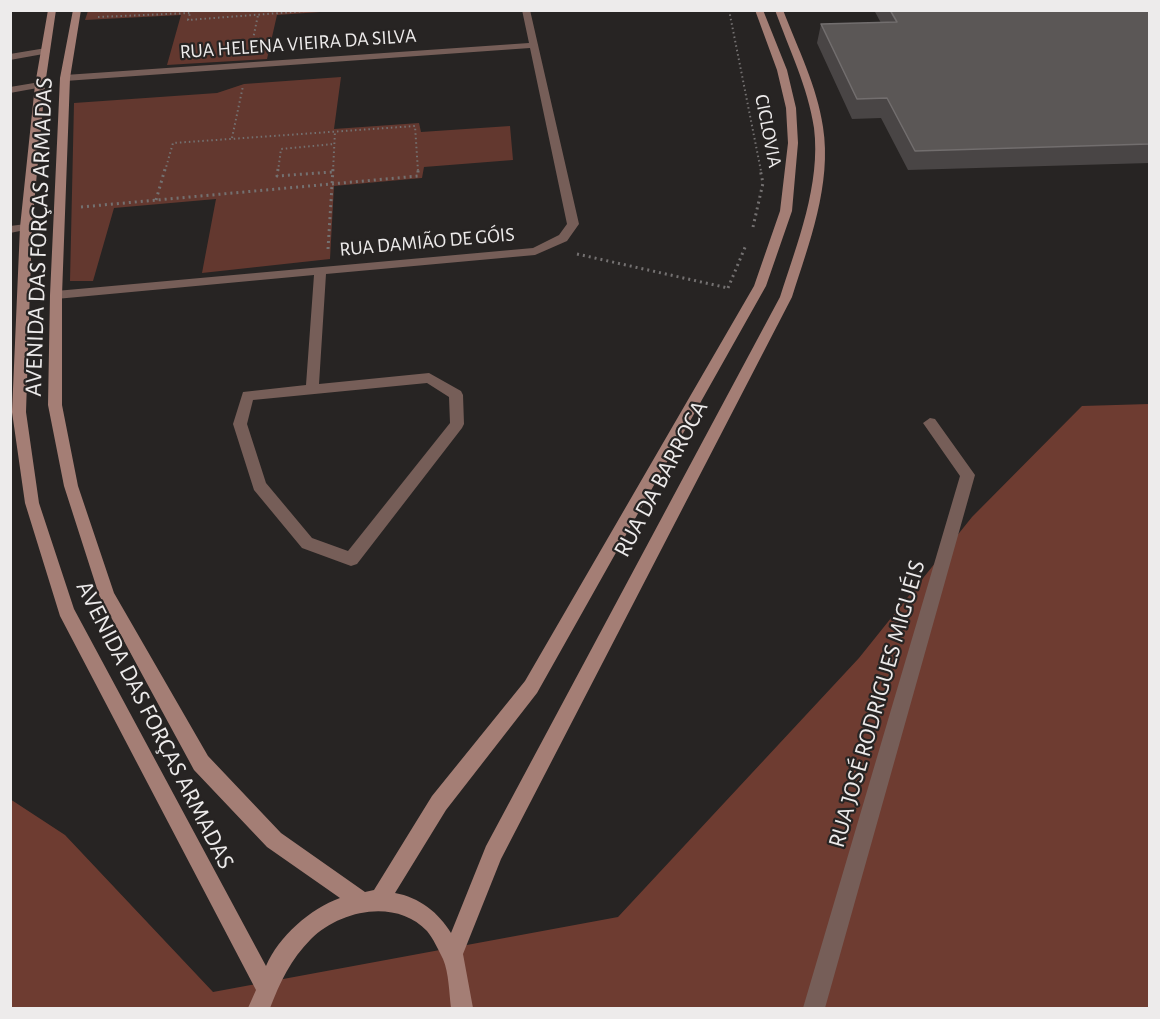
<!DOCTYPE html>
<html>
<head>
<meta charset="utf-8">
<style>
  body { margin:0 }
  #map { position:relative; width:1160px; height:1019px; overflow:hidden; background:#272423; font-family:"Alegreya Sans",sans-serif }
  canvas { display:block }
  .frame { position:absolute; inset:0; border:12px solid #edebeb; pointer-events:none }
</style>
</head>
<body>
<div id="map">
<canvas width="1160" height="1019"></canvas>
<div class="frame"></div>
</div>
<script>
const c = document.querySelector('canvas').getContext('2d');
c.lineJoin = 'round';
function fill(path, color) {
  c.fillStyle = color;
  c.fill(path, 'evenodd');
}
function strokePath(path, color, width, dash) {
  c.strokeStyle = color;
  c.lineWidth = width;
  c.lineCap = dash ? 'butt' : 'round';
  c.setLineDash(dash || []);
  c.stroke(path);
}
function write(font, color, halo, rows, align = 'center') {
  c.font = font + ' "Alegreya Sans",sans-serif';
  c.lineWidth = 4.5;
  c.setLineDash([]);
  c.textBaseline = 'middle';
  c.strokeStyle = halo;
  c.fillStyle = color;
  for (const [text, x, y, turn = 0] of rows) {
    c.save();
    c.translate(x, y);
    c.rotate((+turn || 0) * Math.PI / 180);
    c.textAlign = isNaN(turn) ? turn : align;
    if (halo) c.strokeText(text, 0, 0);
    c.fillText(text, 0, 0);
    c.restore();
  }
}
const green = new Path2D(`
  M88,11V10L335,11L277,15L267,59L167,65L181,15L85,20Z
  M341,77L334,129L419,123L421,132L510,126L513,160L424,167L422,178L334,186L330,259L202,273L216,199L114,208L93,281H70L74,103L217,93L244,84Z`);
const forest = new Path2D(`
  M1149,404V1008H11L10,799L65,835L213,992L618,917L859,658L972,517L1082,406Z`);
const pathFar1 = new Path2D(`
  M191,10L188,20L319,10
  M729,10L761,171
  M98,17L190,13
  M252,44L258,15
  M232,138L243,86
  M165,171L173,143L415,126L418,171
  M278,171L281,149L334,144
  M333,171L335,131`);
const path = new Path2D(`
  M278,169L277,176L332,172
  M156,200L165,169
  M81,207L418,176V169
  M753,227L763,183L760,169
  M328,249L333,169
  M577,254L728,288
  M728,288L746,245`);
const street = new Path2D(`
  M522,10H530L579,224L567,241L535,255L326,274L319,384L429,373L461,391L463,395L464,424L462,428L357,564L351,566L302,548L254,490L233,424L243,392L306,385L314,275L56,299L50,295L56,291L533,248L559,235L567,224L530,48L65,81L60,78L65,75L529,43ZM427,383L449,397L450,423L348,551L312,538L266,483L247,424L253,400Z
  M46,48L50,51L49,53L10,60V54Z
  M40,82L43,83V87L10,93V87Z
  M26,224L30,225V229L10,233V226Z
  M930,418L935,419L975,475L825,1008H803L960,476L923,423Z`);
const secondary = new Path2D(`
  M48,10H56L45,85L32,227L26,412L39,503L74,609L266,966C279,936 310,909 340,898L267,847L194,770L99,595L64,486L48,405L50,295L60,78L73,10H81L70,78L62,295V405L78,486L114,593L208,756L281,833L365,892L374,890L432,796L525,681L754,286L780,211L788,143L786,108L777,70L755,10H763L787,70L796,108L798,143L792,211L766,286L537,693L446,810L395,893C419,897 439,913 451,933L486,846L780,297C797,244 821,184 814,128C808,87 789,49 775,10H783C798,49 817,86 823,127C832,184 809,244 792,297L501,859L463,954L473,1008H451C449,993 449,973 443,959C439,951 433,938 427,931C396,898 340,910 311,939C291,959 280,982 270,1008H248L256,990L60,616L25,503L12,412L20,227L35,85Z`);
const wall = new Path2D(`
  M874,10H1149V163L908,170L881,118L852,119L817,43L821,24L881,23Z`);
const building = new Path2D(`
  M890,10H1149V144L915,151L887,98L857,99L821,24L897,22Z`);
const farStreetnames = [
  ["RUA HELENA VIEIRA DA SILVA",298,44,-4],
  ["CICLOVIA",768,131,79],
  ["RUA DAMIÃO DE GÓIS",427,242,-5]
];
const streetNames = [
  ["AVENIDA DAS FORÇAS ARMADAS",39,237,-88],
  ["RUA DA BARROCA",661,479,-62],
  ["RUA JOSÉ RODRIGUES MIGUÉIS",877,704,-74],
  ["AVENIDA DAS FORÇAS ARMADAS",155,725,63]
];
fill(green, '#63382f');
fill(forest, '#6e3c31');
strokePath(pathFar1, '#747171', 2, [1.5, 3]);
strokePath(path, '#747171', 3, [2, 4]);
fill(street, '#765e58');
fill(secondary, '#a47e75');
fill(wall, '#494545');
fill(building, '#5b5756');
strokePath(building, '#726e6e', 1.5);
write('20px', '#edebeb', '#272423', farStreetnames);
write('24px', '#edebeb', '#272423', streetNames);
</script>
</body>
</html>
